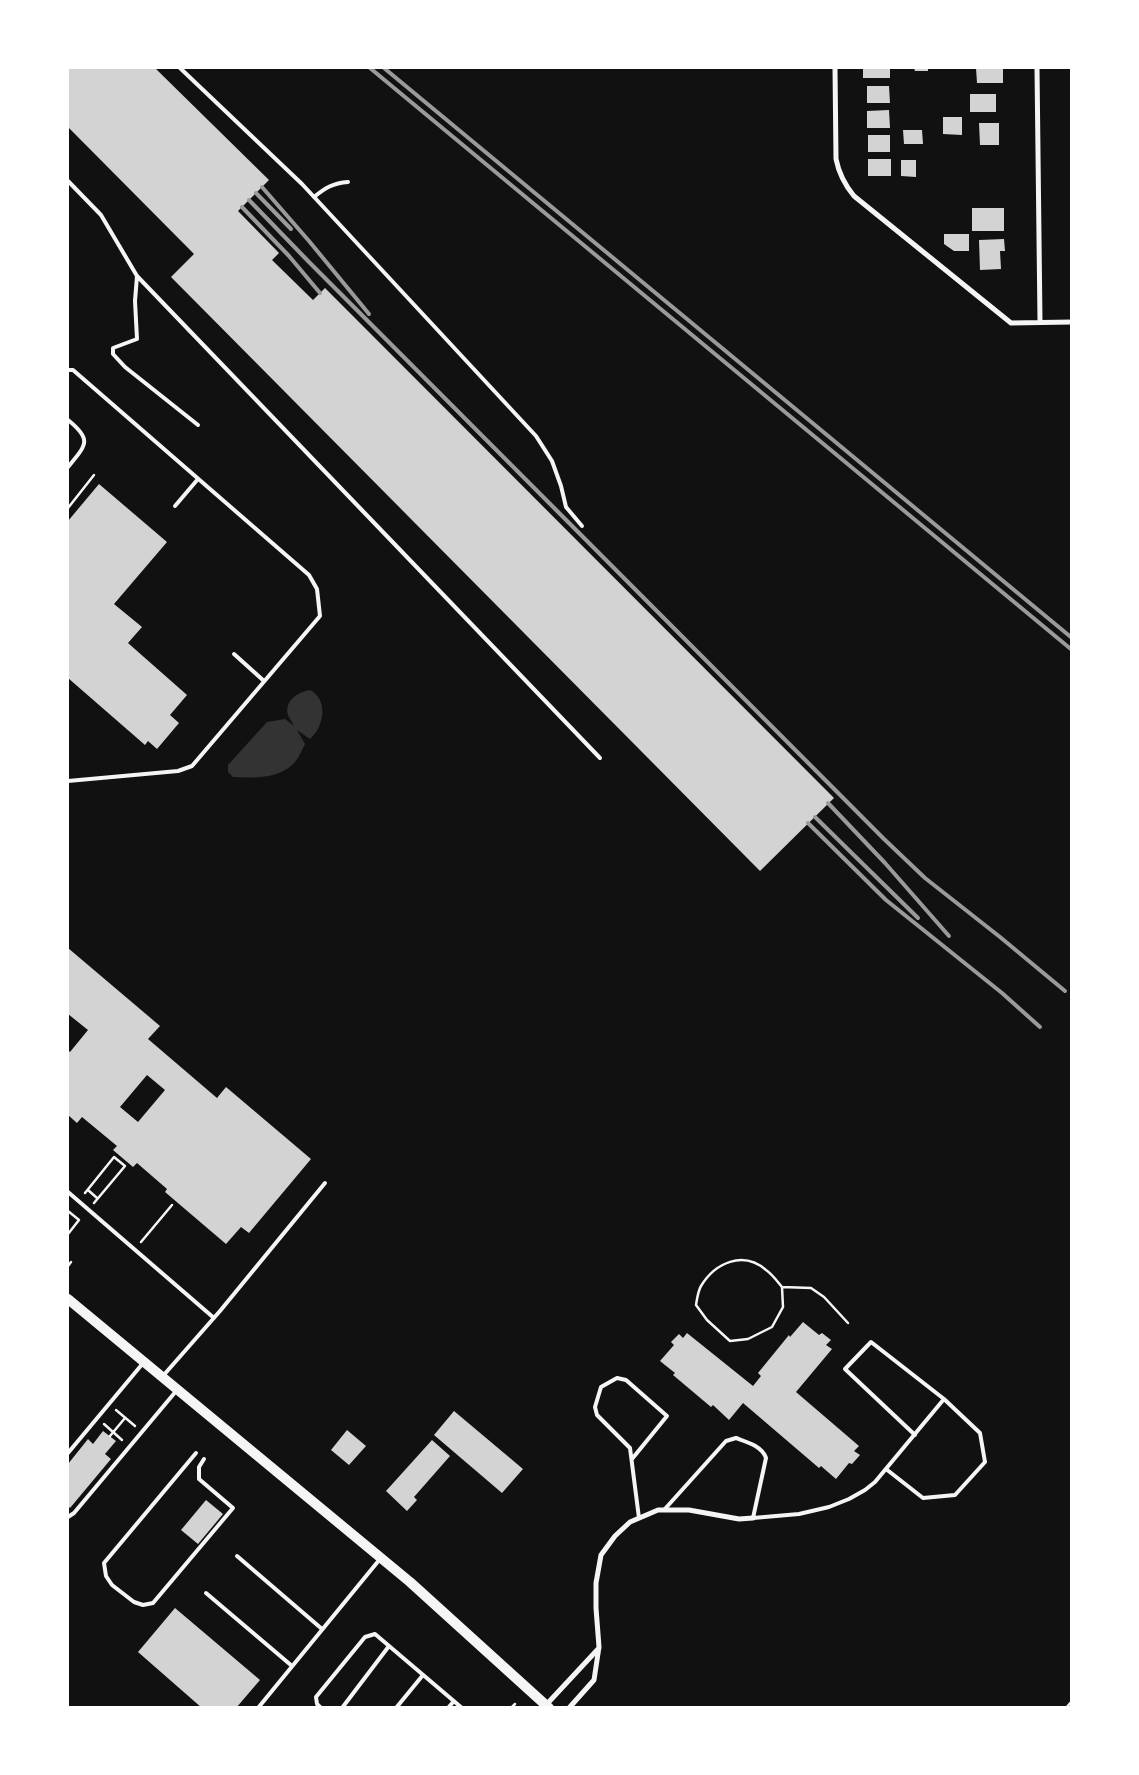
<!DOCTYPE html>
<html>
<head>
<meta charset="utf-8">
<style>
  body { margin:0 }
  #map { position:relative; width:1139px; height:1775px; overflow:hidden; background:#111; font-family:"Titillium Web",sans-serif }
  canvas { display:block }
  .frame { position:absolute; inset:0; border:69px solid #fff; pointer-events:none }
</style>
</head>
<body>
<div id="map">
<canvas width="1139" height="1775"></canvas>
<div class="frame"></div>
</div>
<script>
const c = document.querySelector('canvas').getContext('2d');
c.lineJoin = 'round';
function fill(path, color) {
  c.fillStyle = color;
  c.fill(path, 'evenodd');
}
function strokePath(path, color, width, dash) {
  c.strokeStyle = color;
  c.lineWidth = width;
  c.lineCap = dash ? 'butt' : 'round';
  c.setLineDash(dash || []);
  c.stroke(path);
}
const water = new Path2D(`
  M310,690C329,700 324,727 310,739L297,730L305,744C301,752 298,760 292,765C277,779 252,778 233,777L228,772V765L267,722L285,719L294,726C293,723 289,718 288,715C284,701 298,692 310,690Z`);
const building = new Path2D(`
  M68,68H155L269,180L238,211L279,253L272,260L313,300L325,288L834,798L760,871L171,277L194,254L68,127Z
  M863,68H890V78H863Z
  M914,68H928V71H915Z
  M976,68H1003V83H977Z
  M867,86H889L890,103H867Z
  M970,94H996V112H970Z
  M889,110L890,128H867V111Z
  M943,117H962V135L943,134Z
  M979,123H999V145H980Z
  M903,130H922L923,144H904Z
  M868,135H890V152H868Z
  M868,159H891V176H868Z
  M901,160H916V177L901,176Z
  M972,208H1004V231H972Z
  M944,234H969V251H954L944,244Z
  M1004,239L1005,251H1000L1001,269L980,270L979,240Z
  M99,484L167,542L114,604L142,627L128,643L187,695L170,715L179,723L157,749L148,741L145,745L68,678V521Z
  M68,948L160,1026L148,1039L217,1098L226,1087L311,1159L249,1233L241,1227L226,1244L165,1192L167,1189L137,1163L133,1167L113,1150L117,1146L82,1117L77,1123L68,1115V1050L70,1052L88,1030L68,1014ZM147,1075L165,1090L138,1122L120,1107Z
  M803,1322L819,1335L822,1333L831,1340L826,1345L832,1349L796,1392L859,1446L854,1451L860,1455L852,1464L849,1463L836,1479L821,1466L819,1468L743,1403L729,1420L713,1405L711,1407L673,1375L675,1373L660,1361L674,1345L671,1342L679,1334L683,1338L687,1333L753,1386L761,1376L758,1373L789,1335L790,1337Z
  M454,1411L523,1469L502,1493L434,1435Z
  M347,1430L366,1446L349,1465L331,1450Z
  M103,1431L116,1441L105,1454L111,1459L70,1508L68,1506V1464L88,1439L93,1444Z
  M432,1440L450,1456L414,1497L417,1500L407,1511L386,1491Z
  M206,1500L223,1514L198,1544L181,1530Z
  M175,1608L260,1680L236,1708H202L138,1652Z`);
const path = new Path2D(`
  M68,508L94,475
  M88,1190L97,1198
  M85,1193L114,1157L125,1166L94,1203
  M68,1211L79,1220L68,1234
  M141,1242L172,1205
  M68,1266L71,1262
  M782,1287L783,1307L772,1327L748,1339L730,1341L707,1320L696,1305C697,1299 698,1291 701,1286C715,1263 743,1250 766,1270C772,1274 777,1281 782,1287L811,1288L824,1297L848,1323
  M116,1410L135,1426
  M104,1424L122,1440
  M110,1436L125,1418
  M511,1708L515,1704
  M1066,1708L1072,1701`);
const service = new Path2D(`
  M180,68L302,184L536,436L552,461L561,486L566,507L582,526
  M68,181L101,215L137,276L600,758
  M314,197C325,188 333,183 348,182
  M137,276L135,301L137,339L113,348V354L125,367L198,425
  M68,370H73L309,575L317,589L320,616L192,766L178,771L68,781
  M68,420C93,440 86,445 68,467
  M175,506L198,479
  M234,654L264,681
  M68,1192L214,1318
  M162,1377L220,1311L325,1183
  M68,1453L144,1362
  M196,1453L104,1563L106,1576L112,1585L134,1602L143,1605L153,1603L233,1508L199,1479V1467L204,1459
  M632,1459L667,1416L626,1380L617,1378L601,1387L595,1407L597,1415L630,1448L639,1518
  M886,1469L923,1498L955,1495L985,1462L980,1433L944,1399L871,1342L845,1369L915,1435
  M664,1510L726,1441L736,1438C747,1442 762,1446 766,1458L753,1518L799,1514L829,1507L849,1499L865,1490L875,1482L944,1399
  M68,1517L74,1513L177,1390
  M237,1556L322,1629
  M206,1593L292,1666
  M258,1708L380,1559
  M321,1708L317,1704L316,1697L365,1637L375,1634L462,1708
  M342,1708L389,1646
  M396,1708L423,1675
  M448,1708L454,1701`);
const minor = new Path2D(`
  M835,68L836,159C839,174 844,184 854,196L1011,323L1072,322
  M1037,68L1040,322
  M546,1705L599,1648
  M569,1708L594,1680L599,1647L596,1608V1583L601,1555L615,1536L630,1522L658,1510H689L739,1519L753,1518`);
const secondary = new Path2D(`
  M68,1299L410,1582L549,1708`);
const rail = new Path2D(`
  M370,68L1072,650
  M384,68L1072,638
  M262,187L309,241L369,314
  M256,193L291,229
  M249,200L308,261L884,839L925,878L1000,937L1065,991
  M242,207L289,256L320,293
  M828,803L885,863L949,936
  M815,817L918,918
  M808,823L886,900L1002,993L1040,1027`);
fill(water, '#333');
fill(building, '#d3d3d3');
strokePath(path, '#f5f5f5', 2.5);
strokePath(service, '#f5f5f5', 4);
strokePath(minor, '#f5f5f5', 5);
strokePath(secondary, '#f5f5f5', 10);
strokePath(rail, '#9a9a9a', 4);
</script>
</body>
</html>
